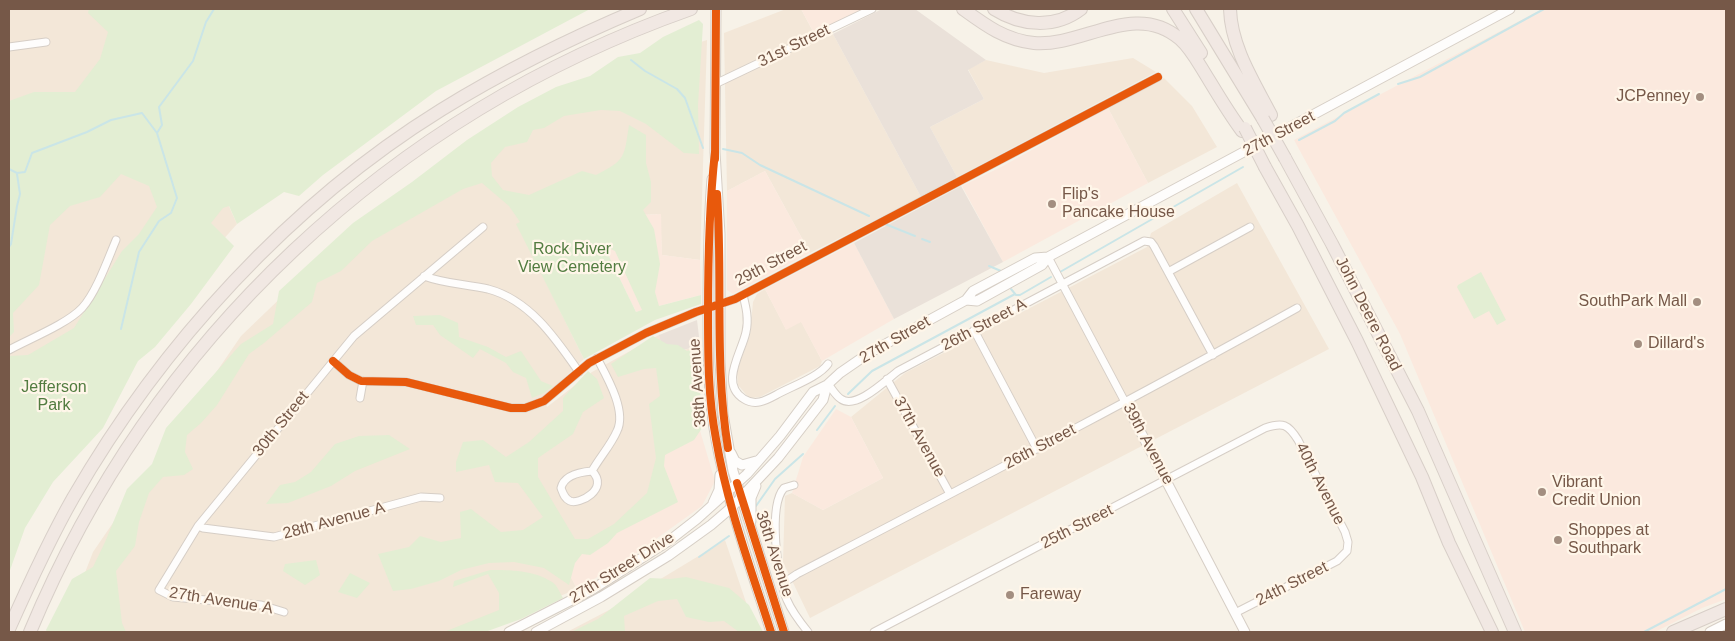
<!DOCTYPE html>
<html>
<head>
<meta charset="utf-8">
<style>
  body { margin:0 }
  #map { position:relative; width:1735px; height:641px; overflow:hidden; background:#f7f2e8; font-family:Arial,sans-serif }
  canvas { display:block }
  .frame { position:absolute; inset:0; border:10px solid #765848; pointer-events:none }
</style>
</head>
<body>
<div id="map">
<canvas width="1735" height="641"></canvas>
<div class="frame"></div>
</div>
<script>
const c = document.querySelector('canvas').getContext('2d');
c.lineJoin = 'round';
function fill(path, color) {
  c.fillStyle = color;
  c.fill(path, 'evenodd');
}
function strokePath(path, color, width, dash) {
  c.strokeStyle = color;
  c.lineWidth = width;
  c.lineCap = dash ? 'butt' : 'round';
  c.setLineDash(dash || []);
  c.stroke(path);
}
function write(font, color, halo, rows, align = 'center') {
  c.font = font + ' Arial,sans-serif';
  c.lineWidth = 4.5;
  c.setLineDash([]);
  c.textBaseline = 'middle';
  c.strokeStyle = halo;
  c.fillStyle = color;
  for (const [text, x, y, turn = 0] of rows) {
    c.save();
    c.translate(x, y);
    c.rotate((+turn || 0) * Math.PI / 180);
    c.textAlign = isNaN(turn) ? turn : align;
    if (halo) c.strokeText(text, 0, 0);
    c.fillText(text, 0, 0);
    c.restore();
  }
}
const residential = new Path2D(`
  M9,9H261L178,94L237,224L189,278L9,370Z
  M786,9H801L818,41L833,34L921,197L810,253L765,171L727,191L724,33Z
  M707,40L700,260L662,255L660,214L590,218L563,217L517,224L584,359L544,397L547,407L592,372L659,335L665,356L700,345L698,424L674,499L563,561L577,589L473,632H62L93,552L241,336L318,262L621,68Z
  M1133,58L1156,72L957,177L930,127L984,99L968,69L986,60L1044,73Z
  M1164,78L1192,106L1217,147L1148,183L1108,108Z
  M1237,183L1329,349L810,618L783,562L785,496L792,493L823,510L883,478L851,417L905,373L1147,247L1151,233Z
  M765,289L786,329L801,321L822,361L820,366L760,397L749,398L738,385L737,371L750,335L753,302L757,294Z
  M725,540L756,632H567L611,609Z`);
const commercial = new Path2D(`
  M801,9H865L814,33Z
  M1542,9H1726V599L1702,608L1655,632H1525L1400,334L1294,140Z
  M1108,108L1148,183L1003,262L962,186L1001,167Z
  M765,171L810,253L733,294L727,290V191Z
  M661,214L662,255L700,260L701,295L636,312L590,218Z
  M854,243L894,319L822,361L801,322L786,330L765,289Z
  M836,409L851,417L883,478L823,510L792,493L803,457Z
  M698,424L715,481L702,506L628,559L577,589L563,561L674,499L655,446Z`);
const industrial = new Path2D(`
  M882,9H915L986,60L968,70L984,99L930,127L957,177L921,197L833,34Z
  M961,186L1003,262L894,319L854,243Z
  M697,320L700,345L664,356L659,335Z`);
const green = new Path2D(`
  M89,9H590L436,91L323,175L299,196L284,192L237,224L229,206L223,208L211,223L234,246L191,304L155,347L138,361L103,428L53,482L25,528L9,573V356L28,355L74,328L122,251L139,234L157,207L149,186L121,174L100,197L70,206L50,225L39,285L13,313L14,332L9,337V101L34,92H75L100,59L108,32L88,13Z
  M699,20L703,24L698,105L699,154L684,153L646,124L620,111L601,110L564,116L544,128L533,130L527,142L505,147L491,163L492,176L503,190L529,195L582,171L596,175C626,160 624,157 629,125L646,135V163L651,182V202L643,210L654,229L660,264L655,292L659,306L701,295V304L655,320L584,359L516,224L520,222L509,206L482,183L463,189L372,241L341,271L317,283L312,302L264,343L249,354L217,405L201,423L187,435L185,452L193,469L184,475L163,477L149,493L139,522L135,546L116,571L122,623L126,632H47L46,630L72,579L93,567L105,542L127,489L152,464L166,428L241,344L273,324L279,291L353,223L412,182L467,140L518,107L556,87L590,76L618,57L640,53L663,37ZM604,246L615,251L642,310L636,312Z
  M1481,272L1506,320L1497,325L1489,311L1474,319L1457,287L1458,285Z
  M440,315L458,323L459,337L488,347L506,357L521,351L541,381L553,386L544,393L532,398L526,378L513,372L506,363L480,349L473,358L440,335L433,325H416L413,316Z
  M653,336L667,344L678,345L687,351L698,347L702,428L694,440L665,455L664,466L678,502L617,533L608,543L590,555L582,554L575,563L569,585L544,568L514,562L489,563L461,570L439,581L411,589L393,591L378,554L409,547L420,536L441,542L461,538L460,512L471,509L501,532L523,530L543,517L518,483L495,482L489,465L456,472V462L463,442L483,440L506,457L529,442L563,411V398L588,371L597,379L604,398L583,412L573,434L538,458V477L575,539H588L614,524L647,493L656,458L649,404L660,396L656,368L644,369L618,377L611,364Z
  M389,435L410,449L355,471L331,486L288,503L266,504L280,485L295,482L311,472L335,444L359,436Z
  M316,560L320,575L305,585L283,571L285,564Z
  M490,570C510,570 534,570 552,582C557,585 560,593 563,598L521,619L485,632H444L499,610V593L488,574L453,587L454,581Z
  M350,573L370,583L357,598L338,592Z
  M686,577L729,588L749,605L763,632H739L724,621L709,622L686,617L677,599L658,601L624,616L625,632H571L598,619L650,578L670,579Z`);
const stream = new Path2D(`
  M631,60L645,71L677,89L685,98L703,148
  M1398,84L1420,77L1544,9
  M1299,140L1335,121L1344,113L1379,94
  M723,149L742,153L760,165L869,216
  M9,169L17,173L25,172L32,153L87,132L111,120L142,113L157,133L162,125L159,107L193,61L206,22L214,9
  M885,224L915,236
  M922,239L930,242
  M9,247L11,244L17,206L20,194L17,174
  M989,266L1001,271
  M1060,272L1243,167
  M1011,289L1016,295H1020L1051,277
  M121,329L139,252L159,221L171,213L177,198L157,133
  M848,394L872,371L1015,294
  M817,430L835,406
  M756,506L775,479L803,454
  M699,557L729,536
  M1644,632L1726,589`);
const street = new Path2D(`
  M9,47L46,42
  M715,84L872,9
  M1048,257L1125,402
  M1168,272L1250,227
  M424,276C445,284 466,284 488,289C530,300 556,339 579,372
  M743,295C746,307 749,319 746,332C742,352 719,384 744,399C755,406 765,401 776,395C790,387 819,377 828,364
  M974,330L1037,449
  M9,350C29,339 67,324 82,308C96,293 108,259 116,240
  M333,361L349,375L361,381L406,382L511,408H525L544,401L589,363L646,333L696,312L735,299L1158,77
  M887,379L950,494
  M828,384C832,389 836,396 841,399C856,410 886,380 898,371L1144,241L1151,242L1154,246L1213,355
  M360,398L363,381
  M592,471C600,457 611,445 617,431C627,411 607,377 597,358
  M592,471C610,489 579,505 570,501C564,498 563,493 561,488C564,475 580,472 592,471Z
  M794,485L784,488C768,506 777,578 787,600C792,612 800,622 808,632
  M198,526L203,528L274,537L421,497L440,498
  M782,584L797,574C964,487 1132,400 1297,308
  M284,612L261,605L173,597L159,590L198,526L354,336L483,227
  M874,632L1265,428C1283,422 1288,424 1298,440L1345,532L1348,542L1347,551L1337,561L1235,613`);
const secondary = new Path2D(`
  M716,9L715,152L720,234V361L723,414L733,471L784,632
  M712,179C708,225 708,270 708,315C708,357 708,398 716,440C728,505 751,569 771,632
  M966,300L977,301L1042,265L1048,257
  M1125,402L1245,632
  M731,453L735,461L742,465L756,461
  M713,503L719,490L720,475
  M751,521V498L756,486
  M509,632L593,589L670,540L697,519L747,474L780,436L813,392L827,385L840,373L869,353L966,300L973,291L1035,258L1048,257L1510,9
  M536,632L601,597L668,556L711,525L732,507L778,458L823,400L827,385
  M1710,632L1726,624`);
const highway = new Path2D(`
  M963,9C985,25 1005,40 1034,43C1083,47 1135,0 1180,39C1189,47 1195,57 1201,67C1214,88 1227,111 1242,131
  M994,9C1021,26 1055,29 1081,9
  M1173,9L1201,53
  M1196,9L1263,119
  M1230,9C1231,47 1254,82 1271,115
  M1285,158L1332,244L1418,411L1515,632
  M1265,167L1298,226L1357,341L1422,477L1449,543L1492,632
  M9,629C29,584 49,540 73,498C161,345 291,203 441,110C504,71 571,38 640,9
  M30,632C152,339 391,115 691,9
  M1673,632L1726,609`);
const highwayBridge = new Path2D(`
  M1263,119L1285,158
  M1245,128L1265,167`);
const cycleway = new Path2D(`
  M715,152C709,206 708,260 708,314C708,357 708,397 716,439C727,505 751,569 771,632
  M715,159L716,9
  M717,194C723,279 714,364 728,448
  M333,361L349,375L361,381L406,382L511,408H525L544,401L589,363L646,333L696,312L735,299L1158,77
  M737,483L784,632`);
const markers = [
  [1700,97,5,"#a38e80"],
  [1052,204,5,"#a38e80"],
  [1697,302,5,"#a38e80"],
  [1638,344,5,"#a38e80"],
  [1542,492,5,"#a38e80"],
  [1558,540,5,"#a38e80"],
  [1010,595,5,"#a38e80"]
];
const streetNames = [
  ["31st Street",794,46,-26],
  ["27th Street",1279,134,-28],
  ["29th Street",771,264,-28],
  ["John Deere Road",1368,314,63],
  ["26th Street A",984,325,-28],
  ["27th Street",895,340,-30],
  ["38th Avenue",698,383,-94],
  ["30th Street",281,424,-51],
  ["37th Avenue",919,437,61],
  ["39th Avenue",1148,444,62],
  ["26th Street",1040,447,-28],
  ["40th Avenue",1320,484,63],
  ["28th Avenue A",334,521,-15],
  ["25th Street",1077,527,-27],
  ["36th Avenue",774,554,72],
  ["27th Street Drive",622,568,-32],
  ["24th Street",1292,584,-27],
  ["27th Avenue A",221,601,9]
];
const poiNames = [
  ["JCPenney",1690,97,"right"],
  ["Flip's",1062,195],
  ["Pancake House",1062,213],
  ["SouthPark Mall",1687,302,"right"],
  ["Dillard's",1648,344],
  ["Vibrant",1552,483],
  ["Credit Union",1552,501],
  ["Shoppes at",1568,531],
  ["Southpark",1568,549],
  ["Fareway",1020,595]
];
const parkNames = [
  ["Rock River",572,250],
  ["View Cemetery",572,268],
  ["Jefferson",54,388],
  ["Park",54,406]
];
fill(residential, '#f3e7d8');
fill(commercial, '#fbe9de');
fill(industrial, '#eae1d9');
fill(green, '#e3eed3');
strokePath(stream, '#cae5e7', 2);
strokePath(street, '#d6cec6', 9);
strokePath(secondary, '#d6cec5', 11);
strokePath(highway, '#d8cfc8', 14);
strokePath(street, '#fefdfc', 7);
strokePath(secondary, '#fefdfc', 9);
strokePath(highway, '#f1e8e3', 12);
strokePath(highwayBridge, '#d8cfc8', 14, []);
strokePath(highwayBridge, '#f1e8e3', 12);
strokePath(cycleway, '#e8590c', 8);
for (const [x, y, r, color] of markers) {
  const dot = new Path2D();
  dot.arc(x, y, r, 0, 2 * Math.PI);
  c.fillStyle = color;
  c.fill(dot);
  strokePath(dot, '#fff6e9', 2);
}
write('16px', '#765848', '#fff6e9', streetNames);
write('16px', '#765848', '#fff6e9', poiNames, 'left');
write('16px', '#527c40', '#fff6e9', parkNames);
</script>
</body>
</html>
